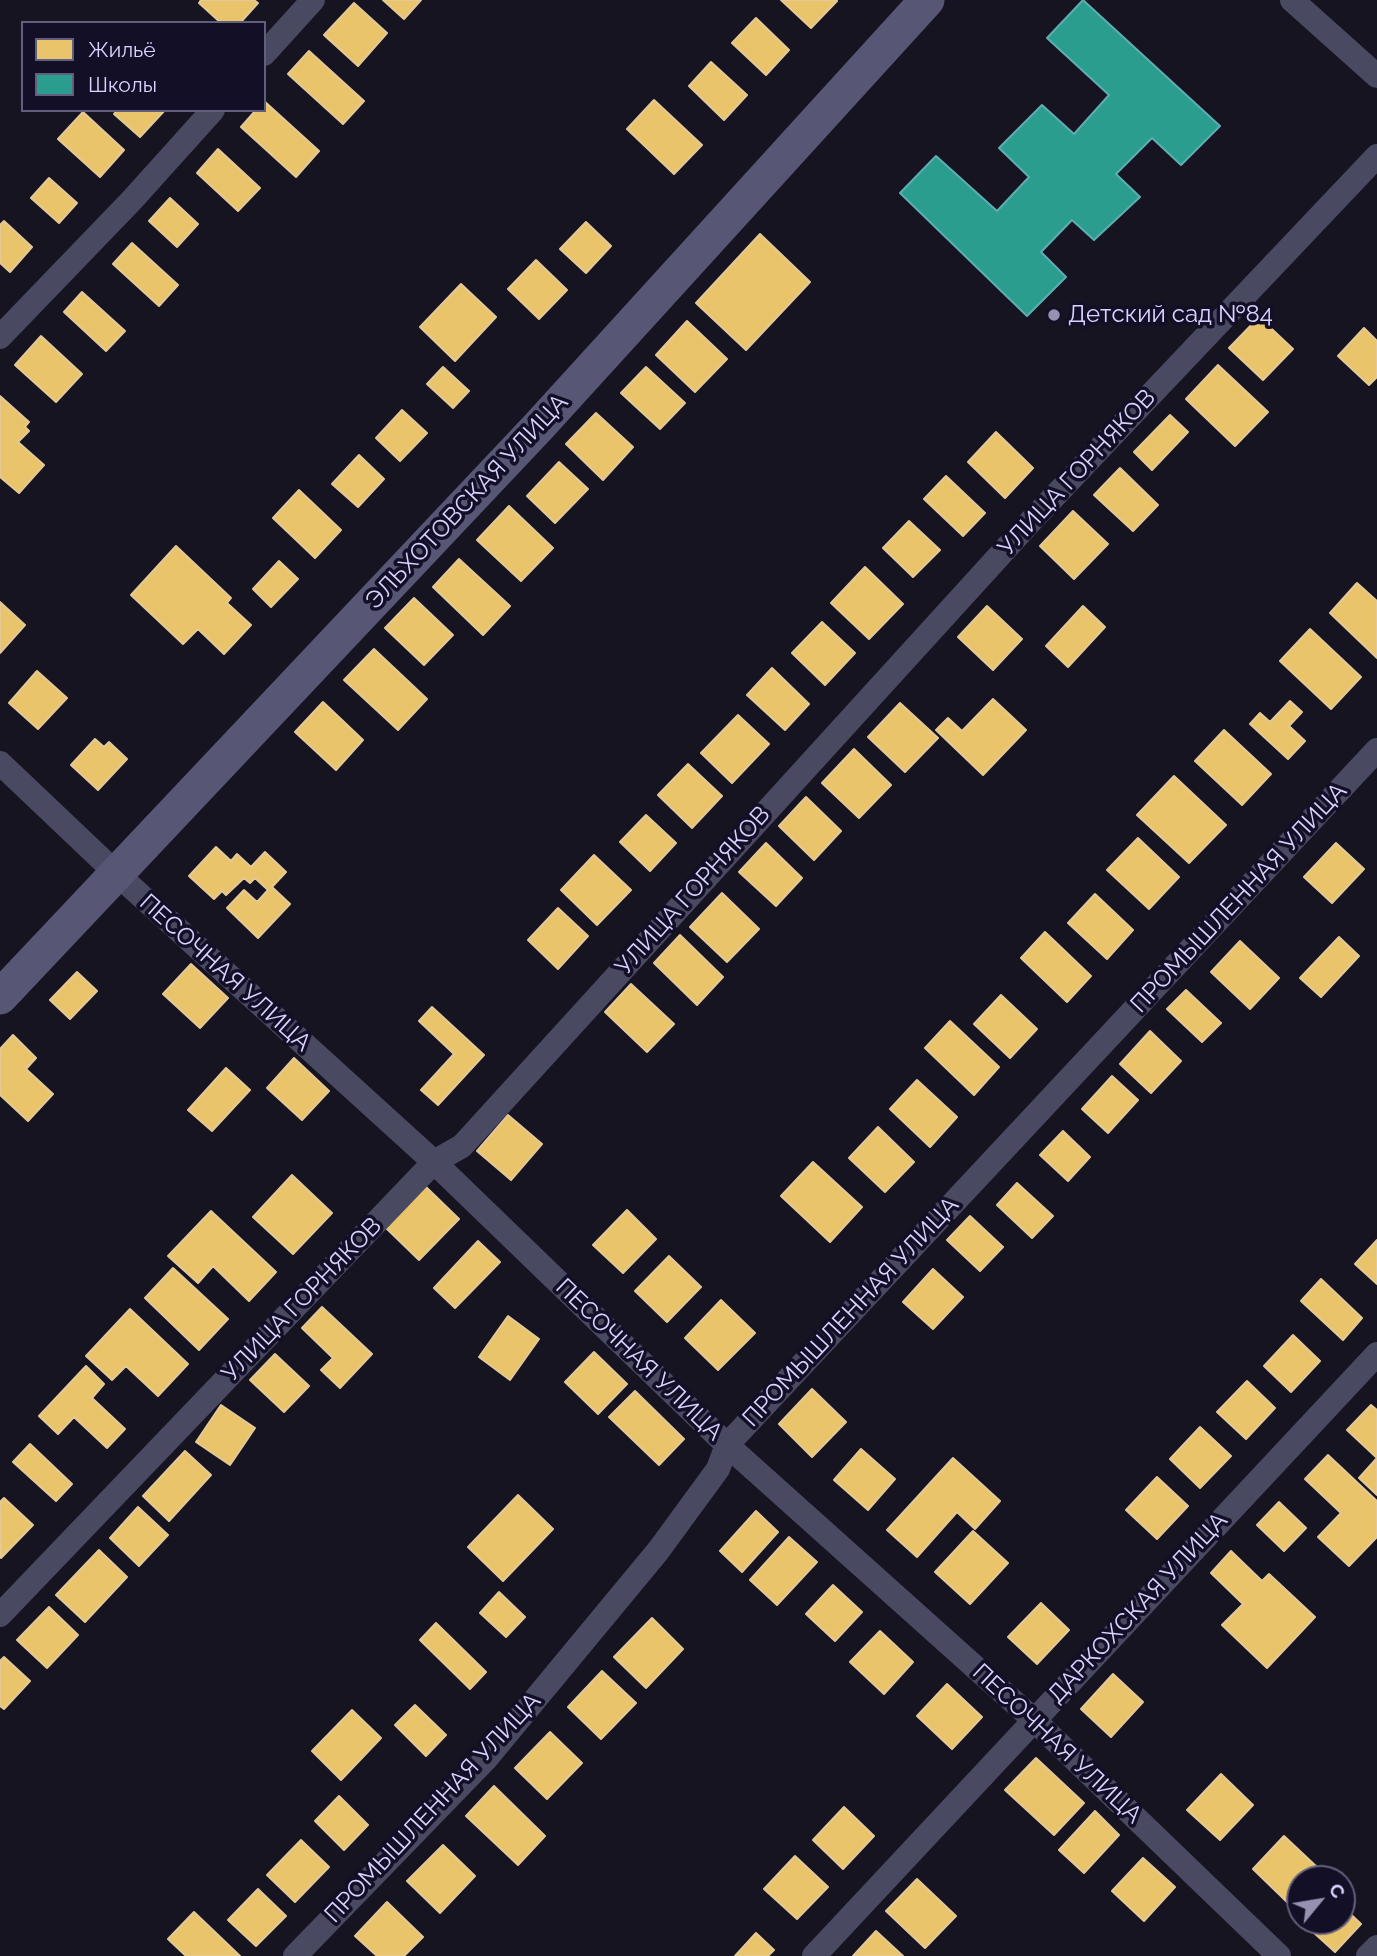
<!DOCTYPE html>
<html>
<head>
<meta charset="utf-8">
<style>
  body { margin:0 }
  #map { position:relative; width:1377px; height:1956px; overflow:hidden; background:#161421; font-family:Raleway,sans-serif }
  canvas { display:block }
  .legend { position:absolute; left:21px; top:21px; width:245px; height:91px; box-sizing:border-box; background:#130f26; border:2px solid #625e7d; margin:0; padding:9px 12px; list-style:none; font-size:21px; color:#d9d4ff }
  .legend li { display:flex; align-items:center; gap:14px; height:35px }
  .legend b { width:35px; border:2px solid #625e7d }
  .north { position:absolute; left:1286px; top:1865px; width:70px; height:70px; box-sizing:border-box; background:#130f26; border:2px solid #625e7d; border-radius:50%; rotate:60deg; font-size:19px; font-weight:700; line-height:28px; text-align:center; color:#d9d4ff }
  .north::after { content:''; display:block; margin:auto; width:24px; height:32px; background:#9591b1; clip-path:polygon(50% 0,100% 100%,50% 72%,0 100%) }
</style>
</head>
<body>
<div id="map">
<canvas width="1377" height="1956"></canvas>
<ul class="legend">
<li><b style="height:19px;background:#e9c46a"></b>Жильё</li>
<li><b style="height:19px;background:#2a9d8f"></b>Школы</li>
</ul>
<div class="north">С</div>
</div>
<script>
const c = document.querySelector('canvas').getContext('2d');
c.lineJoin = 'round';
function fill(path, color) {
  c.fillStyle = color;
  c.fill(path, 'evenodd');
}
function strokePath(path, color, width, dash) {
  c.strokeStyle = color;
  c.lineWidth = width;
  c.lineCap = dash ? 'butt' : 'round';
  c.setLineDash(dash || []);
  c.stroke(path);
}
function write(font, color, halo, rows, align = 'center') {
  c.font = font + ' Raleway,sans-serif';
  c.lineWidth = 7;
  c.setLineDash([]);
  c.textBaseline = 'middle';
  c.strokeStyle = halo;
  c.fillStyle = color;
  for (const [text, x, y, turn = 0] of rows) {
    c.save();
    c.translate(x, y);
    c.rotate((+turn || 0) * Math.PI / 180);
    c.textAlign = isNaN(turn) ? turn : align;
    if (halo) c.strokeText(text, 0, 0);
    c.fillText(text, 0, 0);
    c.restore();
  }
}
const homes = new Path2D(`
  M201,0H254L258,3L240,23H221L199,3Z
  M383,0H421L404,19Z
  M781,0H836L837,1L811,28Z
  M354,3L387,33L358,66L324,35Z
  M756,18L789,50L766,75L732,43Z
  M309,51L364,101L343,124L288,74Z
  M711,62L747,95L724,120L689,86Z
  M654,100L702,145L674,174L627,129Z
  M264,101L319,151L296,177L241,127L256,110H264Z
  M117,110H165L140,137L114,114Z
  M83,112L124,150L100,177L58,139Z
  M218,149L260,188L238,211L197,173Z
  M49,178L77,203L59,223L31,198Z
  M170,198L198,224L177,247L149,221Z
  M4,221L32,247L10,272L0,263V225Z
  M586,222L611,246L586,273L560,249Z
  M760,234L810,282L746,350L696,303Z
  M132,243L178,285L159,306L113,264Z
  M536,260L567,290L539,319L508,289Z
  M461,284L496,317L455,361L420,327Z
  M82,292L125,331L106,351L64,312Z
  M1259,317L1293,349L1263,380L1229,348Z
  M687,321L727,359L695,392L656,355Z
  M1364,328L1377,341V377L1369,385L1338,356Z
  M41,336L82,374L56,402L15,365Z
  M1218,365L1268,412L1235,446L1186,399Z
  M443,367L469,391L453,408L427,384Z
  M646,367L685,403L660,429L621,393Z
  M0,396L29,422L25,427L29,431L18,442L44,465L19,493L0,477Z
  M402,410L427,433L400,461L376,438Z
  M596,413L633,447L603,480L566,444Z
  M1170,415L1188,432L1152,470L1134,452Z
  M996,432L1033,468L1005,498L968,462Z
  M359,455L384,479L358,507L332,484Z
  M559,462L588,489L555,523L527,496Z
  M1120,468L1158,505L1133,531L1094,495Z
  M946,476L985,513L963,536L924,499Z
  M299,490L341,530L315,558L273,518Z
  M509,506L553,548L521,581L477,540Z
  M1073,511L1108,544L1074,579L1040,546Z
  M909,521L940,550L913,577L883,548Z
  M176,546L231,598L227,603L251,625L224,654L198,629L183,644L131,595Z
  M459,559L510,606L483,635L433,587Z
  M279,561L298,579L271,607L253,589Z
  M865,567L903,604L869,639L831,603Z
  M1357,583L1377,601V658L1330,613Z
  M414,598L453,635L424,665L385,628Z
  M0,602L25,625L0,653Z
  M987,606L1022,639L993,670L958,637Z
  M1083,606L1105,627L1068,667L1046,646Z
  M822,622L855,653L825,685L792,653Z
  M1310,629L1361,677L1331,709L1280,661Z
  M374,649L427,699L398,730L344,680Z
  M772,668L809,704L785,730L747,695Z
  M37,671L67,698L38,729L9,703Z
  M993,699L1026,730L983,775L936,730L948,718L962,731Z
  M1290,701L1302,712L1289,726L1305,741L1288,759L1250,724L1260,713L1270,722Z
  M323,702L363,740L336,770L295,732Z
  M900,703L938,738L905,772L868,737Z
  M738,715L769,744L732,783L701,753Z
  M1224,730L1271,774L1242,805L1195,761Z
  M95,739L104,747L109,742L127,759L98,790L71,765Z
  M854,749L891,785L859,818L822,783Z
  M688,764L722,796L692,828L658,795Z
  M1174,776L1226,825L1189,863L1137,815Z
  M806,797L841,831L814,860L779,826Z
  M646,815L676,843L650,871L620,842Z
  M1138,838L1179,877L1149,909L1107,870Z
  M766,843L802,878L776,906L739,872Z
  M1336,843L1364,869L1332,903L1304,877Z
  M216,847L231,861L237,854L251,867L265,852L286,872L272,887L290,904L258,938L227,908L244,890L257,902L268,890L255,878L250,883L244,878L226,895L222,891L214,899L189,876Z
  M594,855L631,890L597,925L561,890Z
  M722,893L759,929L727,962L690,927Z
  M1095,894L1133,930L1107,959L1068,923Z
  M558,908L588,936L558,969L528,940Z
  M1045,932L1091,976L1067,1002L1021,958Z
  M680,935L723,977L697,1005L654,963Z
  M1339,937L1359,956L1321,997L1300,978Z
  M1240,941L1279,978L1250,1009L1211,972Z
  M191,964L228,998L200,1028L163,994Z
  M77,972L97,991L70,1019L50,1000Z
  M631,984L674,1024L647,1052L605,1012Z
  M1186,990L1221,1023L1202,1042L1167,1009Z
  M1001,995L1037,1029L1010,1058L974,1024Z
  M432,1007L484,1055L438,1105L421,1090L454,1054L419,1021Z
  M950,1021L999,1067L974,1095L925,1048Z
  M1150,1031L1181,1061L1151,1093L1120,1064Z
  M13,1035L36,1058L26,1069L53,1094L28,1121L0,1095V1049Z
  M294,1058L329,1091L302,1120L267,1088Z
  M226,1068L250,1090L212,1131L188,1110Z
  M1112,1076L1138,1100L1108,1133L1082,1109Z
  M917,1080L957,1117L930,1147L890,1109Z
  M508,1115L542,1144L511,1180L477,1151Z
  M878,1127L914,1162L885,1192L849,1158Z
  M1063,1131L1090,1157L1068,1181L1040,1155Z
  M813,1162L862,1207L830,1242L781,1196Z
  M292,1175L332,1213L293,1254L253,1217Z
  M1017,1183L1053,1216L1032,1238L997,1205Z
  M425,1186L459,1219L419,1260L385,1227Z
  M627,1210L656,1239L623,1273L593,1245Z
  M211,1211L276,1272L249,1301L213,1266L198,1283L168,1256Z
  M970,1216L1003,1247L980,1271L947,1240Z
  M1377,1240V1284L1355,1264Z
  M478,1241L500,1262L455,1308L434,1288Z
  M669,1256L701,1287L667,1322L635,1291Z
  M173,1268L228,1319L199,1350L145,1298Z
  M933,1269L963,1297L933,1329L903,1302Z
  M1321,1279L1362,1318L1343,1340L1301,1301Z
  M721,1300L755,1333L718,1370L685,1338Z
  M322,1307L372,1354L340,1388L321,1370L333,1358L302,1328Z
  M130,1309L188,1364L158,1396L126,1366L112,1380L86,1356Z
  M508,1316L539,1339L510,1380L479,1357Z
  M1293,1335L1320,1361L1291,1392L1264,1366Z
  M594,1352L627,1384L598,1414L565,1382Z
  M275,1354L309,1386L284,1412L250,1380Z
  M86,1366L104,1384L92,1398L125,1429L107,1448L74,1417L58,1434L39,1416Z
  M1247,1381L1275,1408L1246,1439L1217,1412Z
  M812,1389L846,1422L812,1457L779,1424Z
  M635,1391L684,1439L659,1465L609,1417Z
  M221,1405L255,1428L230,1465L196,1442Z
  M1371,1405L1377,1410V1458L1347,1430Z
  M1200,1427L1231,1456L1200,1488L1170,1459Z
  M30,1444L72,1484L56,1501L13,1462Z
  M861,1449L895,1479L868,1510L834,1480Z
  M185,1451L211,1475L169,1521L143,1496Z
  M1328,1455L1377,1501V1537L1349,1566L1318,1537L1341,1513L1305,1479Z
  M953,1458L1000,1501L975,1529L957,1512L917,1557L887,1530Z
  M1377,1458V1495L1359,1478Z
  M1157,1477L1188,1506L1157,1539L1126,1510Z
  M518,1495L553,1529L503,1581L468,1547Z
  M4,1498L33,1525L1,1558L0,1502Z
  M1279,1502L1306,1528L1284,1551L1257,1525Z
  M138,1507L168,1535L139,1566L110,1538Z
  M756,1511L778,1532L742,1572L720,1551Z
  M973,1531L1008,1563L970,1604L935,1572Z
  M789,1537L817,1562L777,1605L750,1580Z
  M99,1550L127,1577L85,1622L56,1595Z
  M1231,1551L1262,1581L1269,1574L1315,1617L1267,1668L1222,1625L1243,1604L1211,1573Z
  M833,1585L862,1612L835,1641L806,1614Z
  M499,1592L525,1617L506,1637L480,1613Z
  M1041,1603L1069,1630L1037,1664L1008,1637Z
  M49,1607L78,1635L47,1668L17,1640Z
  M652,1618L683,1649L646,1688L614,1657Z
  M436,1623L486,1672L470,1689L420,1640Z
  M880,1631L913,1662L884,1694L850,1662Z
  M4,1657L30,1681L4,1709L0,1706V1661Z
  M602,1671L636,1703L601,1739L568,1707Z
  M1113,1674L1143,1702L1111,1737L1081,1709Z
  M947,1684L982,1717L952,1749L917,1716Z
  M415,1705L446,1735L426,1756L395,1725Z
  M352,1710L381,1738L341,1780L312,1751Z
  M550,1732L582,1763L547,1799L515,1768Z
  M1036,1758L1084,1803L1054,1835L1005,1790Z
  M1221,1774L1253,1805L1220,1840L1187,1810Z
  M494,1786L545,1836L518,1865L466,1816Z
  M339,1796L368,1825L344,1850L315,1821Z
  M844,1807L874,1836L843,1869L813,1840Z
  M1095,1811L1119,1835L1084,1873L1059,1850Z
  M1284,1836L1318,1868L1308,1879H1300V1888L1287,1902L1253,1869Z
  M301,1840L329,1867L295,1902L267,1875Z
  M443,1845L475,1876L440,1913L407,1881Z
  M795,1856L828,1887L797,1919L764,1889Z
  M1143,1858L1175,1887L1144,1921L1112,1891Z
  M917,1879L956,1916L925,1948L886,1911Z
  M258,1889L286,1916L256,1946L228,1920Z
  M1300,1900V1920L1290,1910Z
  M387,1902L423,1937L404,1956H377L355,1936Z
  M1342,1906L1361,1924L1335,1952L1301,1921H1342Z
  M194,1912L240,1956H186L168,1939Z
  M876,1931L903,1956H853Z
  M756,1933L774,1950L768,1956H735Z`);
const schools = new Path2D(`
  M1083,0L1220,126L1181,165L1152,138L1116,174L1140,197L1094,240L1072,220L1041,252L1066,277L1027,316L900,193L936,156L997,211L1029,177L999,148L1042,105L1074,134L1109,95L1047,38Z`);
const street = new Path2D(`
  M1292,0L1377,76
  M264,54L313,0
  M0,337L132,200L213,110
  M0,763L117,874L434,1162L727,1445L1034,1720L1279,1956
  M0,1615L434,1162L462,1146L1031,521L1377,156
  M295,1956L485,1760L658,1551L718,1469L727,1445L1377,750
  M814,1956L1377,1354
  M1368,1956L1377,1947`);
const secondary = new Path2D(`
  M0,997L539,426L927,0`);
const markers = [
  [1054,315,7,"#9591b1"]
];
const poiNames = [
  ["Детский сад №84",1068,315]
];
const streetNames = [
  ["УЛИЦА ГОРНЯКОВ",1077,473,-47],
  ["ЭЛЬХОТОВСКАЯ УЛИЦА",467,502,-47],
  ["УЛИЦА ГОРНЯКОВ",693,891,-48],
  ["ПРОМЫШЛЕННАЯ УЛИЦА",1239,898,-47],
  ["ПЕСОЧНАЯ УЛИЦА",225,973,42],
  ["УЛИЦА ГОРНЯКОВ",302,1300,-46],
  ["ПРОМЫШЛЕННАЯ УЛИЦА",851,1312,-47],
  ["ПЕСОЧНАЯ УЛИЦА",639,1360,44],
  ["ДАРКОХСКАЯ УЛИЦА",1138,1608,-47],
  ["ПЕСОЧНАЯ УЛИЦА",1057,1744,43],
  ["ПРОМЫШЛЕННАЯ УЛИЦА",433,1808,-47]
];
fill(homes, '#e9c46a');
strokePath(homes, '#e4c997', 2);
fill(schools, '#2a9d8f');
strokePath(schools, '#5eaeb1', 2);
strokePath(street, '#4a4962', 24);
strokePath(secondary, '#575674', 35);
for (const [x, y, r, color] of markers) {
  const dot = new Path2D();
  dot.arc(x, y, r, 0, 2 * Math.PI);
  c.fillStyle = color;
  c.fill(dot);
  strokePath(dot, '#130f26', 2.5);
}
write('24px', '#d9d4ff', '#130f26', poiNames, 'left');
write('24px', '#d9d4ff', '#130f26', streetNames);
</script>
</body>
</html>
